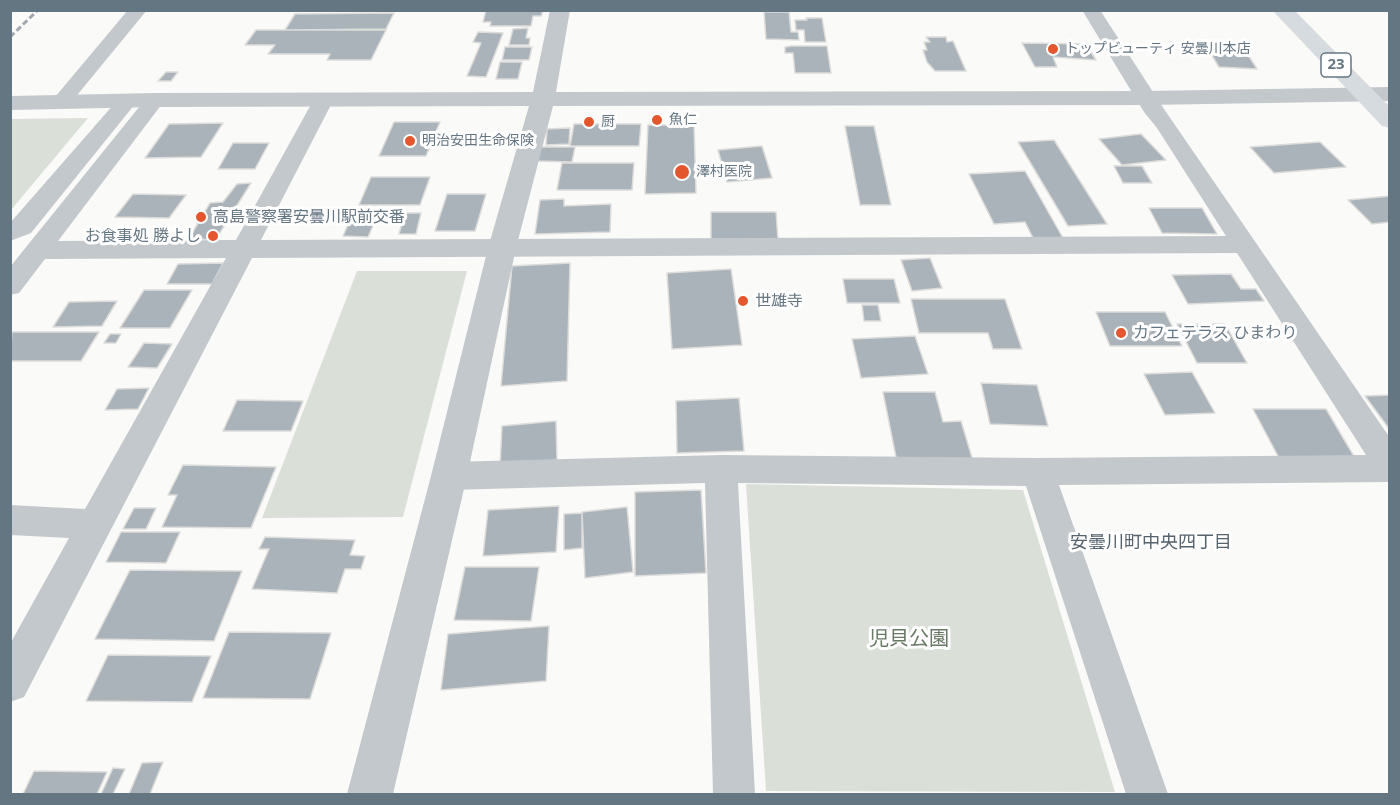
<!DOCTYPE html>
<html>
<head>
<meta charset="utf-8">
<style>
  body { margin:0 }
  #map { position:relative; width:1400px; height:805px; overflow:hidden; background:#fafaf8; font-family:"Open Sans",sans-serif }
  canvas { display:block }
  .frame { position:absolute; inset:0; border:12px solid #657683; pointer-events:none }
</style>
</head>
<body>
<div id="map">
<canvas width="1400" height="805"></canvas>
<div class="frame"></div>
</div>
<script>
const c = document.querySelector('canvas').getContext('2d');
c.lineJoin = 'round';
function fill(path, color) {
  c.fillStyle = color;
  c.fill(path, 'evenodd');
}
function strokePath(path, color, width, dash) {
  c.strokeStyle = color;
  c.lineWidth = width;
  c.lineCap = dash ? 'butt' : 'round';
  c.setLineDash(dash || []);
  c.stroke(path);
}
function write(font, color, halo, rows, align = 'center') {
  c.font = font + ' "Open Sans","Noto Sans JP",sans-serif';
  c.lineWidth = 6;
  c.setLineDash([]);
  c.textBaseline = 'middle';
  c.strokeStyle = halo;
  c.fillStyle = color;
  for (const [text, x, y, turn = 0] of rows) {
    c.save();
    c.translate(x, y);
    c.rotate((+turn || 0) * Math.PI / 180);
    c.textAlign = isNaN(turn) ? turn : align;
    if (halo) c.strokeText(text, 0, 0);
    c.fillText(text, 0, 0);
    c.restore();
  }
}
const green = new Path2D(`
  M88,118L11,210V119Z
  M357,271H467L403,517L262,518Z
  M746,484L1023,490L1115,792L766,791Z`);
const building = new Path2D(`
  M486,10H536L543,11L541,16H533L531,26H490L491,22H483Z
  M764,12H789L791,32H798L799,40L766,39Z
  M394,13L386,29L285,30L295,14Z
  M806,18H822L826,42H805L804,30H796L795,20H807Z
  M528,28L526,38H530L529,45H509L513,29Z
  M256,30H386L371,60H327L330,54H268L275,45H245Z
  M478,32L503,33L486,77L467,76L481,43L473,42Z
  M926,37H946L947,42L953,41L966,71H935L927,62L923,50H927L924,42H930Z
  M1022,43L1086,44L1096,60L1053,57L1057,67H1035Z
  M791,46H827L831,73H795L793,53H785V47Z
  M505,47H532L529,60H502Z
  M1208,49L1245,50L1257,69L1219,67Z
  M500,62H522L518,79H496Z
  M166,72H178L171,81H158Z
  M394,122H440L426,156H379Z
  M223,123L201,157L145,158L169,124Z
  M574,124H641L639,146H570Z
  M648,125H694L696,193L645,194Z
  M845,126H874L891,205H860Z
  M570,128L569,144L546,145L547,129Z
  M1141,134L1166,160L1122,165L1099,139Z
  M1054,140L1107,224L1068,226L1018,142Z
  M1320,142L1346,167L1274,173L1250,147Z
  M233,143H269L255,169H218Z
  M762,146L772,178L727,182L718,150Z
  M540,147H575L572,162L537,161Z
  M562,163H634L632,190H557Z
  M1114,166H1142L1152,183H1123Z
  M1025,171L1063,238L1034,240L1025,222L994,224L969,174Z
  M371,177H430L420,205H359Z
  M251,183L216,239L188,240L210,203L223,202L237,184Z
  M133,194L186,195L169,218L115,217Z
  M447,194H486L475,231H435Z
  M1390,196V222L1372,224L1348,200Z
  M564,199V206L611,204L610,232L535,234L540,200Z
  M1149,208H1202L1217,234L1162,233Z
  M711,212H776L778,240H711Z
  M405,213H421L416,234H399Z
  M351,218L376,219L368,237L343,236Z
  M930,258L942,288L912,291L901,260Z
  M223,263L212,284H167L178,264Z
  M570,263L567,381L501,386L512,266Z
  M731,269L742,345L672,349L667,273Z
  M1231,274L1241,289H1256L1264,301L1188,304L1172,275Z
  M843,279H894L900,303H847Z
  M144,290H192L170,328H120Z
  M911,299H1005L1022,349H993L988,333H919Z
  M117,301L102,326L53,327L69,302Z
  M862,305H878L881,321H864Z
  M1096,312H1165L1182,346H1110Z
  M1177,324H1225L1247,363H1197Z
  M12,332H99L81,361H10Z
  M110,334H121L116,343H104Z
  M915,336L928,374L861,378L852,339Z
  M144,343L172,344L157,368L128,367Z
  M1192,372L1215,413L1165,415L1144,374Z
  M981,383L1037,385L1048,426L990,424Z
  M149,388L138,409L105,410L117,389Z
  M883,392H935L943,422L961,421L973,461L897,462Z
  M1390,395V430L1365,396Z
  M739,398L744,451L677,453L676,401Z
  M237,400L303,401L291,431H223Z
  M1253,409H1326L1355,458H1279Z
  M556,421L557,460L500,466L502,426Z
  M183,465L276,467L251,528L162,527L177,495H168Z
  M701,490L706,573L635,576V492Z
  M559,506L556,552L483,556L488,510Z
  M627,507L633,572L585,578L582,512Z
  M134,508H156L146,529H123Z
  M582,513V548L564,550V514Z
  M121,532H180L166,563L106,562Z
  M265,537L355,540L350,555L365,556L361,569H345L337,593L252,589L269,549H259Z
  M465,567H539L531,621L454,620Z
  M130,570L242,571L214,641L95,639Z
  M549,626L546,681L441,690L448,634Z
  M229,632L331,633L310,699L203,698Z
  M108,655L211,656L192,702L86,701Z
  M163,762L150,794H129L142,763Z
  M113,768L125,769L113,794H101Z
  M34,771L107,772L97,794H23Z`);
const minor = new Path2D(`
  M128,10H147L69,105L62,107L55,105L51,101L55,97Z
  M1082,10H1100L1164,109L1390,438V482L1059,485L1168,794H1126L1026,486L738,483L755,794H713L705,483L449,490L438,486L433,476L438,466L449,462L721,455L1038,458L1366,455L1237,253L252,258L24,697L10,702V644L69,538L10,535V505L85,509L226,258L45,259L19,293L10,295V267L148,96L155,94L162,96L165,100L58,241L236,240L314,99L317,95L324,93L331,95L334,99L261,240L1226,236L1157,128L1144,112Z
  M128,94L135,96L138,100L135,104L31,233L10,241V223L121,96Z`);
const tertiary = new Path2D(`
  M550,10H570L556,92L1146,91L1390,87V101L1146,105L553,106L516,248L467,476L393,794H347L431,476L488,248L529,106L155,107L10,110V96L155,93L533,92Z`);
const primary = new Path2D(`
  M1272,10H1294L1390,107V128L1382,126Z`);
const rail = new Path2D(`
  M10,37L38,10`);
const markers = [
  [1053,49,6,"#e4572e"],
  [657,120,6,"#e4572e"],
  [589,122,6,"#e4572e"],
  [410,141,6,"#e4572e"],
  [682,172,8,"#e4572e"],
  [201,217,6,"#e4572e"],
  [213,236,6,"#e4572e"],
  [743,301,6,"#e4572e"],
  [1121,333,6,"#e4572e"]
];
const farPoinames = [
  ["トップビューティ 安曇川本店",1065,49],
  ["魚仁",669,120],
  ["厨",601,122],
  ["明治安田生命保険",422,141],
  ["澤村医院",696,172]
];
const shields = [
  [1336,65,30]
];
const shieldNames = [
  ["23",1336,65]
];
const poiNames = [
  ["高島警察署安曇川駅前交番",213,217],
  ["お食事処 勝よし",201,236,"right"],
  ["世雄寺",755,301],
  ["カフェテラス ひまわり",1133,333]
];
const neighbourhoodNames = [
  ["安曇川町中央四丁目",1151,543]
];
const nearParknames = [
  ["児貝公園",909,639]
];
fill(green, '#dadfd7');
fill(building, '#aab3b9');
strokePath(building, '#dcdcda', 1.5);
fill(minor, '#c3c8cc');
fill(tertiary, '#c3c8cc');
fill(primary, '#d6dbdf');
strokePath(rail, '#a2aab0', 3, [6, 3]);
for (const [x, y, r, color] of markers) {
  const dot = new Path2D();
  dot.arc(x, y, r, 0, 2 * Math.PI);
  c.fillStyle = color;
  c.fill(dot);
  strokePath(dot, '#fff', 2);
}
write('14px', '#657683', '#fff', farPoinames, 'left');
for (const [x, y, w] of shields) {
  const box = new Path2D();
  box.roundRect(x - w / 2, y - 12, w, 24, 4.5);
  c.fillStyle = '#fff';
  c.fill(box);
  strokePath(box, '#657683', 1.5);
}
write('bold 15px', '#657683', null, shieldNames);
write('16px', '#657683', '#fff', poiNames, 'left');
write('18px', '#57646e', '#fff', neighbourhoodNames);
write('20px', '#687a64', '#fff', nearParknames);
</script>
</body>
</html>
